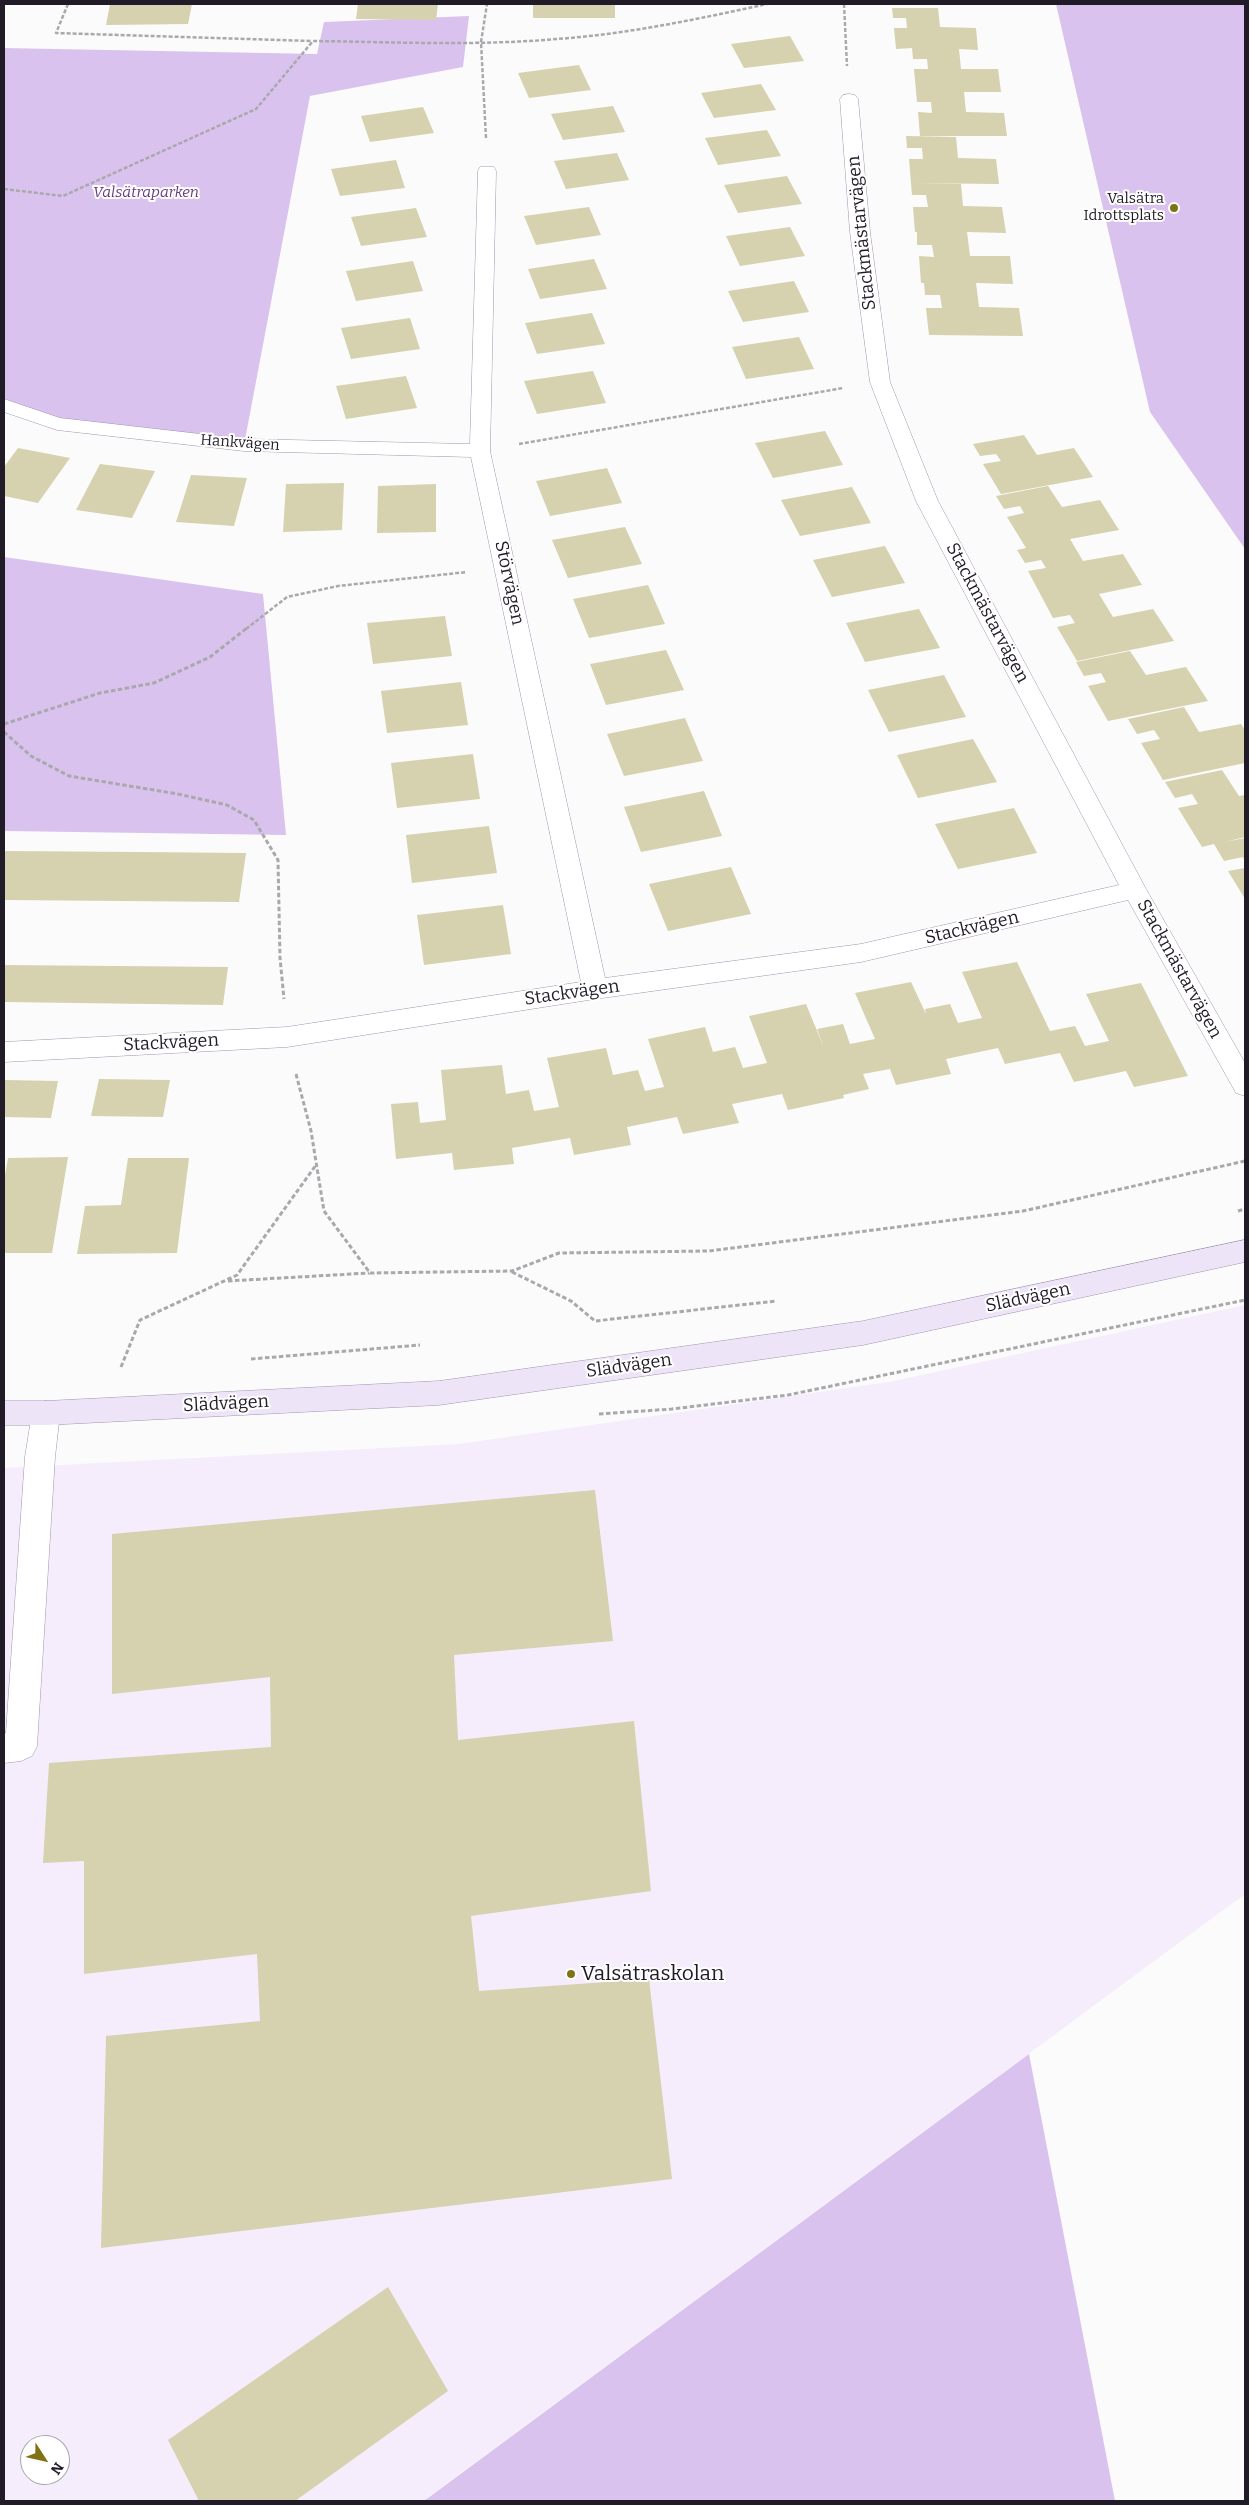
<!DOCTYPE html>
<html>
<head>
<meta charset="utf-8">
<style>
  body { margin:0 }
  #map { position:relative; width:1249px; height:2505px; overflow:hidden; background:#fbfbfb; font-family:Bitter,serif }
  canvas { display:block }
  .frame { position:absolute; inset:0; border:5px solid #211b27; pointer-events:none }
  .north { position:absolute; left:20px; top:2435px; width:50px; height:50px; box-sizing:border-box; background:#fff; border:1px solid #a6a4a9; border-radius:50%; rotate:125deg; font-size:14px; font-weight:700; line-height:20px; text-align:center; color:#211b27 }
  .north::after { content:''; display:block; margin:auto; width:18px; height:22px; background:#817315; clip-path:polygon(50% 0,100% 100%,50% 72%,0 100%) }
</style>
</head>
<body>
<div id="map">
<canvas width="1249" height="2505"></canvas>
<div class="frame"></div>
<div class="north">N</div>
</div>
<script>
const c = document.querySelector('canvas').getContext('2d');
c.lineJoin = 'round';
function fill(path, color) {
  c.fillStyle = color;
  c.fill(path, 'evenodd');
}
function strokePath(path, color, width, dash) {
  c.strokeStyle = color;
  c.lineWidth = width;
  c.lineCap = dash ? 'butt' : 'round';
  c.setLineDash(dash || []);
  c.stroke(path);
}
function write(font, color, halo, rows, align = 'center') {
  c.font = font + ' Bitter,serif';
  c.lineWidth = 4;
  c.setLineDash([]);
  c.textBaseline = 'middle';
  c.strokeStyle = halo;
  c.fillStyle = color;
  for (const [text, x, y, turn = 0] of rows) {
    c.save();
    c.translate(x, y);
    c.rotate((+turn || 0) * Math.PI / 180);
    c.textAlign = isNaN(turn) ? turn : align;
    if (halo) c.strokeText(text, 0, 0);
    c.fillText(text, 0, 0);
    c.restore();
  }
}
const built = new Path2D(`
  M1245,1305V1894L423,2501H4V1468L459,1444L889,1382ZM30,2445H60V2475H30Z`);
const green = new Path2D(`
  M1056,4H1245V549L1150,412Z
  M469,16L463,67L310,96L244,445L57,424L4,405V48L317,54L324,22Z
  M4,557L263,594L286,835L4,831Z
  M1029,2054L1115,2501H423L428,2498Z`);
const building = new Path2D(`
  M110,4H192L188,24L106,25Z
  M358,4H438L436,20L356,19Z
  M533,4H615V18H533Z
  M892,8H938L940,27L976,28L978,50L959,49L961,69H998L1001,92H964L966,112L1004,113L1007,136H920L918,112L932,113L931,102H917L914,69H928L927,59H913L912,48L896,49L894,28H907L906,18H893Z
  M790,36L804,61L744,68L731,44Z
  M579,65L591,90L529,98L518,73Z
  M761,84L776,110L714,118L701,93Z
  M613,106L625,132L563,140L551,114Z
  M423,107L434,133L370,142L361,116Z
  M767,130L781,156L718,165L705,138Z
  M906,136L956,137L958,158L996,159L999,184L911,183L909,159H923L922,148H907Z
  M617,153L629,180L566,189L554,161Z
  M396,160L405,188L340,196L331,169Z
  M787,176L802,204L738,213L724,185Z
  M911,183L961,184L963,206L1002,207L1006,233L967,232L970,256H1010L1013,284L976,283L979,307L1019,308L1023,336L929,335L926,308H942L940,295H925L924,283H921L919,256L934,257L932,245H917V232H948H915L913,207H928L926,195H912Z
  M589,207L601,235L536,245L524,216Z
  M416,208L427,237L361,246L351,217Z
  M790,227L805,256L740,266L726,236Z
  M594,259L607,289L540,299L528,269Z
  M413,261L423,291L356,301L346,271Z
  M794,281L809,312L743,322L728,291Z
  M592,313L605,344L537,354L525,323Z
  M410,318L420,349L351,359L341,328Z
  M799,337L814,369L746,379L732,347Z
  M593,371L606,403L537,414L524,381Z
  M406,376L417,408L346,419L336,386Z
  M825,431L843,465L773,478L755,443Z
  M1024,435L1037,455L1074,448L1093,477L1001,494L983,464L1001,461L996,454L980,456L973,444Z
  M18,448L70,458L38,503L4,496V467Z
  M100,464L155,471L132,518L76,510Z
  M607,468L622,503L550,516L536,481Z
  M191,475L247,478L234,526L176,522Z
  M344,483L342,530L283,532L286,484Z
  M436,484V532L377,533L378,486Z
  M1048,486L1062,507L1100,500L1119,530L1070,539L1083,561L1123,554L1142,585L1099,594L1113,617L1153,609L1174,641L1077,661L1057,627L1075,623L1070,615L1053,618L1028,571L1046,568L1041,560L1025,563L1017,550L1026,548L1007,517L1024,513L1020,506L1004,509L996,496Z
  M852,487L871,523L800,536L781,500Z
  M625,527L642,564L568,578L552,540Z
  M885,546L905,583L832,597L813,560Z
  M648,585L665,624L589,638L573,599Z
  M919,609L940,648L865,662L846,623Z
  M445,616L452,656L373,664L367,623Z
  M666,650L684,690L606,705L590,664Z
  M1130,651L1146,675L1186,667L1208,701L1108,721L1088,686L1106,682L1101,673L1084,676L1076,662Z
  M944,675L966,717L889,732L868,690Z
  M461,682L468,725L387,733L381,691Z
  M1184,707L1199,732L1241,724L1245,730V763L1163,780L1141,743L1160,739L1154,730L1137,734L1128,719Z
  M685,718L703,761L624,776L607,734Z
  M973,739L997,782L918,798L897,755Z
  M473,754L480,799L397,808L391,763Z
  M1222,770L1239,796L1245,795V837L1225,842L1245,838V862L1243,857L1224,861L1214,844L1202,847L1178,808L1198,804L1192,794L1175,798L1165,782Z
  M704,791L722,836L641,852L624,807Z
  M1014,808L1037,853L958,869L935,824Z
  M489,826L497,873L412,883L406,835Z
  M4,851L138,852L246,853L239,902L4,900Z
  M731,867L751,914L668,931L649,884Z
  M1245,868V899L1228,871Z
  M503,905L511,954L424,965L417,915Z
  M1017,962L1050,1031L1075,1026L1085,1046L1109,1041L1086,994L1141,983L1188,1076L1134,1087L1126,1071L1074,1082L1060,1053L1005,1064L998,1048L946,1059L951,1074L896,1085L890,1069L863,1074L869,1089L843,1095L844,1098L788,1110L782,1094L732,1104L739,1123L683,1134L677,1117L627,1127L631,1145L574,1155L570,1138L512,1148L514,1164L454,1170L452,1153L396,1159L391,1104L418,1102L420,1123L446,1120L441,1070L502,1065L506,1094L529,1090L534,1111L559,1107L547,1058L606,1048L613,1075L638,1070L645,1091L664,1087L648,1039L705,1027L713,1052L735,1047L743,1068L767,1063L749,1016L806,1004L824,1048L817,1029L843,1024L850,1044L875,1039L855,993L911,982L926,1014L925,1009L950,1004L958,1023L982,1018L962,972Z
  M4,965L117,966L228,967L223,1005L4,1002Z
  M99,1079L170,1080L163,1117L91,1116Z
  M4,1080L58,1081L51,1118L4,1117Z
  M68,1157L52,1253H4V1181L8,1158Z
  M128,1158H189L177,1253L77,1254L85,1206L121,1205Z
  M595,1490L613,1641L454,1655L458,1740L634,1721L651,1891L471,1916L479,1991L649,1979L672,2179L101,2248L106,2036L260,2021L257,1954L84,1974V1861L43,1863L49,1763L271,1747L270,1677L112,1694V1534Z
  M388,2287L448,2391L295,2501H199L168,2440Z`);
const pathFar1 = new Path2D(`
  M68,4L56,33L312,41
  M844,4L847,66
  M486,138L481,42L487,4
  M4,189L63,196L256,109L313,41C394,42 476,46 557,39C628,34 698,19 767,4
  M519,444L843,388
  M246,629L287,597L338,586L467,572`);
const path = new Path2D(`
  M4,724L100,693L154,683L210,657L247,628
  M4,732L31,756L69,776L178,794L227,805L254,820L278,860L280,958L284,999
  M296,1074L311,1131L324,1211L370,1273L512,1271L559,1253L709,1251L1023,1211L1245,1161
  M1238,1211L1245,1209
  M512,1272L571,1301L595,1321L776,1301
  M228,1281L369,1273
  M251,1359L420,1345
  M121,1367L140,1320L237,1275L316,1165
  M599,1414L672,1409L788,1395L1245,1300`);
const lane = new Path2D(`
  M46,1401L56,1404L60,1413L55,1457L37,1746L32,1756L21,1761L4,1763V1733H6L25,1457L32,1413L36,1404Z`);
const street = new Path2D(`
  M849,94L855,95L858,99L870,232L890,382L938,501L1146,889L1245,1063V1096L1236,1093L1128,900L861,962L595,999L287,1047L4,1062V1042L287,1027L581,982L471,457L244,451L57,430L4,412V399L60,418L244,439L470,444L478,171L480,167H494L496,171L490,451L605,978L861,944L1119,885L916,501L870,382L850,232L840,99L843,95Z`);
const secondary = new Path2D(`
  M1245,1240V1262L863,1345L439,1405L46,1425H4V1401H46L439,1381L863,1321Z`);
const markers = [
  [1174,208,5,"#817315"],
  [571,1974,5,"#817315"]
];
const farParknames = [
  ["Valsätraparken",146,193]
];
const farPoinames = [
  ["Valsätra",1164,199],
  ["Idrottsplats",1164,216]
];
const farStreetnames = [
  ["Hankvägen",240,443,4]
];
const streetNames = [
  ["Stackmästarvägen",862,233,-96],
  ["Störvägen",509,583,78],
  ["Stackmästarvägen",987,613,62],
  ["Stackvägen",972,928,-13],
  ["Stackmästarvägen",1179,969,61],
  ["Stackvägen",572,993,-8],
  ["Stackvägen",171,1043,-3],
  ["Slädvägen",1028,1298,-12],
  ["Slädvägen",629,1366,-8],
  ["Slädvägen",226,1404,-3]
];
const nearPoinames = [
  ["Valsätraskolan",581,1974]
];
fill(built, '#f5edfc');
fill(green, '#d9c3ee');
fill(building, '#d6d1ae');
strokePath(lane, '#a293b1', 1);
strokePath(street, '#a293b1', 1);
strokePath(secondary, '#a293b1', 1);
strokePath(pathFar1, '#aaa8ac', 2.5, [4, 2]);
strokePath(path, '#aaa8ac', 3, [4.5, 2.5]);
fill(lane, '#fff');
fill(street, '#fff');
fill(secondary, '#eee4f7');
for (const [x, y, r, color] of markers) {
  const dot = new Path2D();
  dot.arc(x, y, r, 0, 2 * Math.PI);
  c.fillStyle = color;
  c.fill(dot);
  strokePath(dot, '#fff', 2);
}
write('italic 15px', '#643d82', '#fff', farParknames);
write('15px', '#211b27', '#fff', farPoinames, 'right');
write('15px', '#211b27', '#fff', farStreetnames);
write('18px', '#211b27', '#fff', streetNames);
write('21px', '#211b27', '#fff', nearPoinames, 'left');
</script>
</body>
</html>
